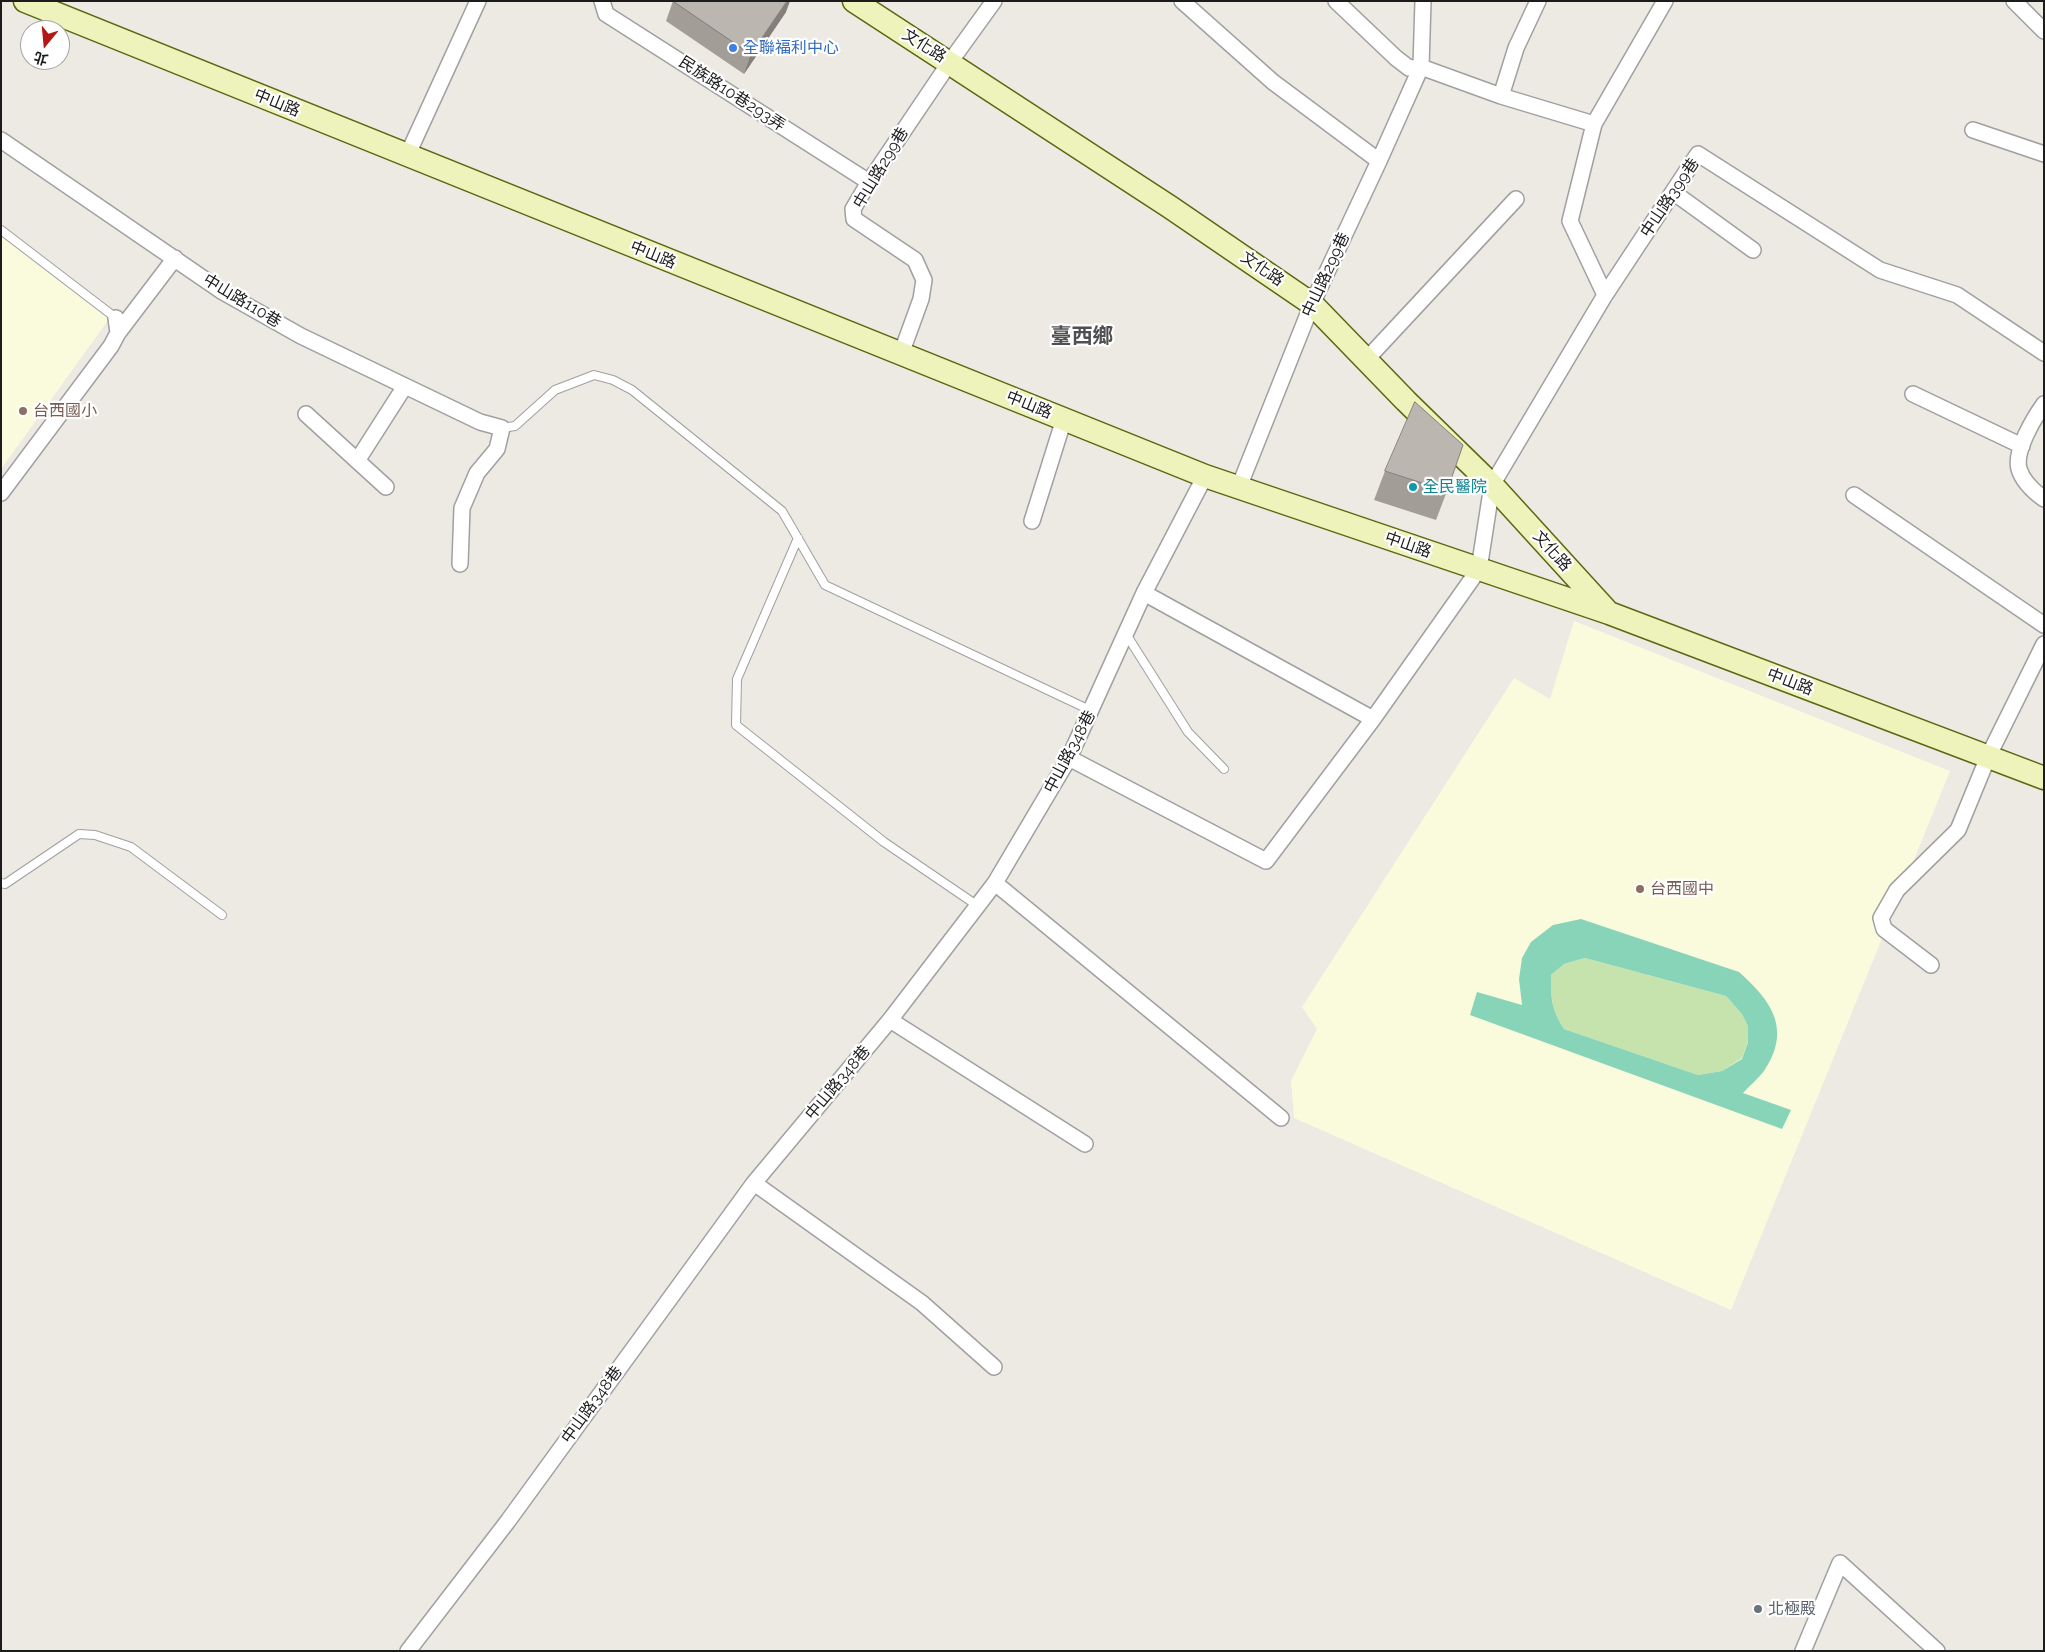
<!DOCTYPE html>
<html>
<head>
<meta charset="utf-8">
<style>
  body { margin:0 }
  #map { position:relative; width:2045px; height:1652px; overflow:hidden; background:#eceae3; font-family:Raleway,"Noto Sans TC",sans-serif }
  canvas { display:block }
  .frame { position:absolute; inset:0; border:2px solid #1c1c1c; pointer-events:none }
  .north { position:absolute; left:20px; top:20px; width:50px; height:50px; box-sizing:border-box; background:#fff; border:1px solid #a4a4a4; border-radius:50%; rotate:197deg; font-size:14px; font-weight:700; line-height:20px; text-align:center; color:#1c1c1c }
  .north::after { content:''; display:block; margin:auto; width:18px; height:22px; background:#b51814; clip-path:polygon(50% 0,100% 100%,50% 72%,0 100%) }
</style>
</head>
<body>
<div id="map">
<canvas width="2045" height="1652"></canvas>
<div class="frame"></div>
<div class="north">北</div>
</div>
<script>
const c = document.querySelector('canvas').getContext('2d');
c.lineJoin = 'round';
function fill(path, color) {
  c.fillStyle = color;
  c.fill(path, 'evenodd');
}
function strokePath(path, color, width, dash) {
  c.strokeStyle = color;
  c.lineWidth = width;
  c.lineCap = dash ? 'butt' : 'round';
  c.setLineDash(dash || []);
  c.stroke(path);
}
function write(font, color, halo, rows, align = 'center') {
  c.font = font + ' Raleway,"Noto Sans TC",sans-serif';
  c.lineWidth = 4.5;
  c.setLineDash([]);
  c.textBaseline = 'middle';
  c.strokeStyle = halo;
  c.fillStyle = color;
  for (const [text, x, y, turn = 0] of rows) {
    c.save();
    c.translate(x, y);
    c.rotate((+turn || 0) * Math.PI / 180);
    c.textAlign = isNaN(turn) ? turn : align;
    if (halo) c.strokeText(text, 0, 0);
    c.fillText(text, 0, 0);
    c.restore();
  }
}
const education = new Path2D(`
  M1,236L109,319L1,469Z
  M1574,621L1950,771L1731,1310L1294,1118L1291,1081L1317,1029L1302,1007L1514,678L1550,699Z`);
const grass = new Path2D(`
  M1585,958L1726,996L1742,1014L1748,1026V1041L1742,1058L1722,1071L1698,1075L1564,1029C1551,1008 1551,999 1551,975L1564,964Z`);
const pitch = new Path2D(`
  M1581,919L1739,972C1772,1001 1792,1030 1764,1071C1758,1079 1749,1086 1743,1093L1791,1110L1782,1129L1470,1015L1477,992L1522,1005L1519,979L1522,958L1531,942L1553,925ZM1585,958L1726,996L1742,1014L1748,1026V1042L1742,1059L1722,1071L1698,1075L1564,1029C1551,1008 1551,999 1551,975L1564,964Z`);
const lane = new Path2D(`
  M1,230L116,318
  M502,428L515,426L555,390L594,375L613,380L632,390L782,511L825,585L1092,711
  M798,538L737,679L736,725L884,842L978,906
  M1126,634L1188,732L1224,769
  M1,883L5,884L79,834L95,835L131,847L222,915`);
const street = new Path2D(`
  M602,1L606,14L869,182
  M1182,1L1273,82L1379,161
  M1336,1L1396,58L1409,68L1421,67L1501,96L1594,124
  M2014,1L2044,31
  M1501,96L1516,48L1538,1
  M1973,130L2044,154
  M1,140L223,292L301,336L480,422L502,428L497,449L477,473L462,508L460,564
  M407,156L478,1
  M1673,192L1753,250
  M1605,295L1570,221L1594,124L1665,1
  M118,333L175,258
  M901,354L921,299L924,280L915,260L854,219L853,209L869,182L950,62L994,1
  M1366,360L1516,199
  M1913,394L2022,446
  M2044,404C2034,418 2014,451 2019,469C2023,482 2033,491 2044,499
  M306,414L386,487
  M357,461L405,386
  M1239,487L1312,304L1379,161L1421,67L1423,1
  M1,493L111,346L118,333L116,318
  M1854,495L2044,625
  M1032,521L1064,419
  M1144,593L1373,719
  M1069,758L1266,861L1373,719L1479,569L1492,485L1605,295L1698,154L1880,270L1957,295L2044,353
  M995,883L1281,1118
  M1931,965L1884,929L1881,918L1897,890L1958,830L1988,757L2044,644
  M890,1020L1085,1144
  M754,1183L922,1303L994,1367
  M408,1651L508,1521L754,1183L890,1020L995,883L1069,758L1144,593L1205,476
  M1803,1651L1840,1563L1937,1651`);
const secondary = new Path2D(`
  M25,1L1205,476L1609,613L2044,778
  M854,1L1170,207L1312,304L1406,401L1492,485L1606,610`);
const wall = new Path2D(`
  M673,1L786,12L744,74L666,21Z
  M1385,471L1447,491L1436,520L1374,500Z`);
const shadedWall = new Path2D(`
  M787,1H790L786,12L744,74L751,54Z`);
const building = new Path2D(`
  M673,1H787L751,54Z
  M1415,402L1463,445L1447,491L1385,471Z`);
const markers = [
  [733,48,5,"#3f7fe0"],
  [23,411,5,"#8d6e63"],
  [1413,487,5,"#0f9aa8"],
  [1640,889,5,"#8d6e63"],
  [1758,1609,5,"#6b7280"]
];
const streetNames = [
  ["文化路",924,46,32],
  ["民族路10巷293弄",732,94,33],
  ["中山路",277,103,22],
  ["中山路299巷",881,168,-59],
  ["中山路399巷",1670,198,-56],
  ["中山路",653,255,22],
  ["文化路",1262,269,34],
  ["中山路299巷",1326,275,-65],
  ["中山路110巷",242,301,31],
  ["中山路",1029,405,22],
  ["中山路",1408,545,19],
  ["文化路",1552,551,48],
  ["中山路",1790,682,21],
  ["中山路348巷",1070,752,-62],
  ["中山路348巷",838,1083,-50],
  ["中山路348巷",592,1405,-54]
];
const shopNames = [
  ["全聯福利中心",743,48]
];
const educationNames = [
  ["台西國小",33,411],
  ["台西國中",1650,889]
];
const cultureNames = [
  ["全民醫院",1423,487]
];
const worshipNames = [
  ["北極殿",1768,1609]
];
const districtNames = [
  ["臺西鄉",1082,337]
];
fill(education, '#fafbdd');
fill(grass, '#c6e2ad');
fill(pitch, '#88d4b9');
strokePath(lane, '#a0a0a0', 10);
strokePath(street, '#a0a0a0', 18);
strokePath(secondary, '#5b670f', 25);
strokePath(lane, '#fff', 8);
strokePath(street, '#fff', 15);
strokePath(secondary, '#eef2bb', 22);
fill(wall, '#a29d97');
fill(shadedWall, '#847f7b');
fill(building, '#bcb6b0');
strokePath(building, '#847f7b', 1);
for (const [x, y, r, color] of markers) {
  const dot = new Path2D();
  dot.arc(x, y, r, 0, 2 * Math.PI);
  c.fillStyle = color;
  c.fill(dot);
  strokePath(dot, '#fff', 2);
}
write('16px', '#1c1c1c', '#fff', streetNames);
write('16px', '#366cbe', '#fff', shopNames, 'left');
write('16px', '#785e54', '#fff', educationNames, 'left');
write('16px', '#0d838f', '#fff', cultureNames, 'left');
write('16px', '#5b616d', '#fff', worshipNames, 'left');
write('bold 21px', '#4f4f4f', '#fff', districtNames);
</script>
</body>
</html>
